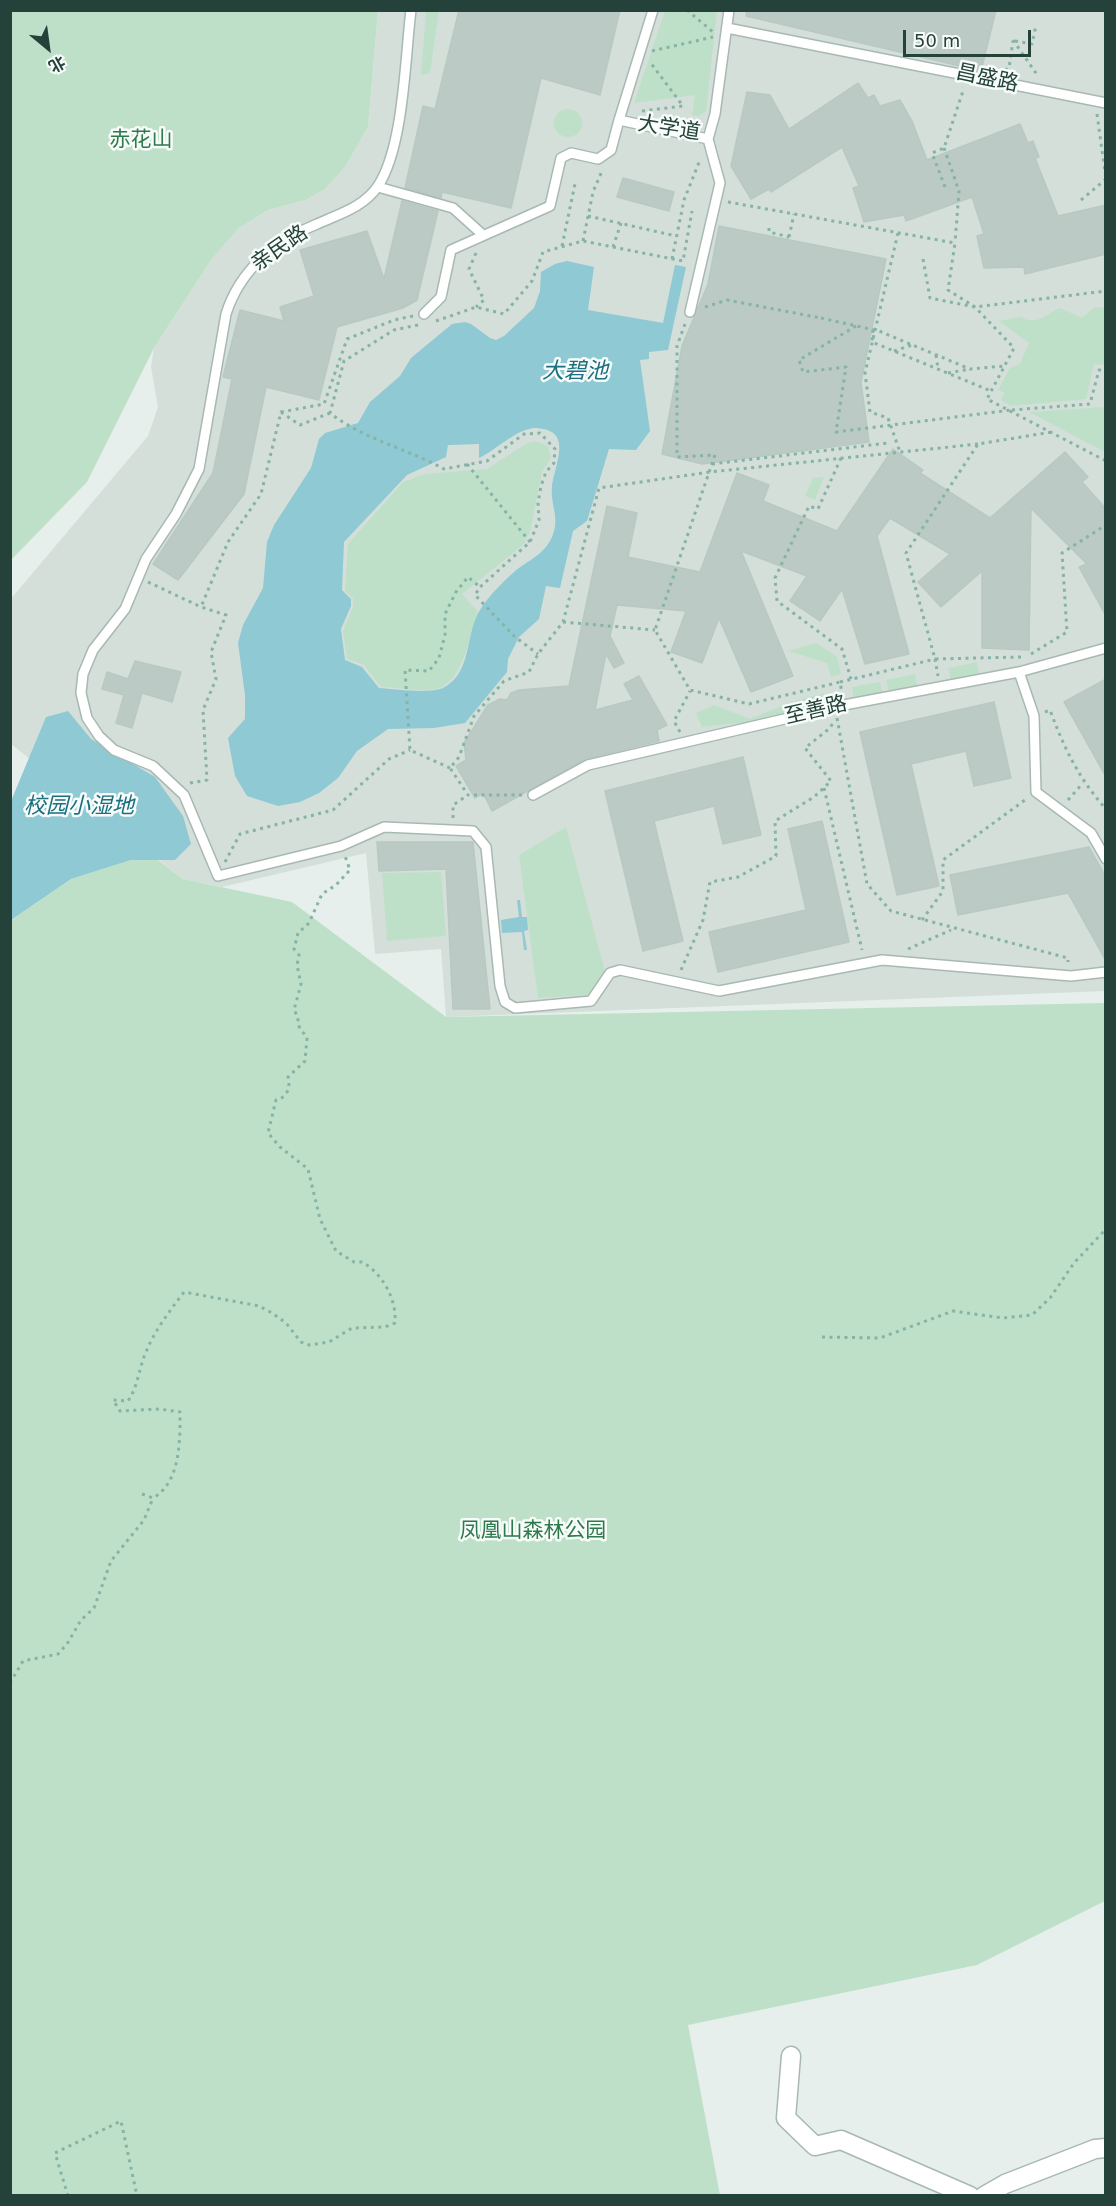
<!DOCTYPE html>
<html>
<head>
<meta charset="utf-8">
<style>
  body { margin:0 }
  #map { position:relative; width:1116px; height:2206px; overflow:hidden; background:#e6efeb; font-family:"DejaVu Sans","Noto Sans SC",sans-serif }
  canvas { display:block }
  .frame { position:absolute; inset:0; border:12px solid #24423a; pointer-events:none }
  .north { position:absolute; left:18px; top:18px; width:60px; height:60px; -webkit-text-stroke:4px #f7fbf9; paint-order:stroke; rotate:151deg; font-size:16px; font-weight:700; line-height:24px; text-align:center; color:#24423a }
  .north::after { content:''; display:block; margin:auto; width:21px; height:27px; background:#24423a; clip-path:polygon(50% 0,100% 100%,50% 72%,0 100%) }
  .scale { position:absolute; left:903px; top:30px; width:128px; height:27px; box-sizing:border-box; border:3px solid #24423a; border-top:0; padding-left:8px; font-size:18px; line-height:21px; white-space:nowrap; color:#24423a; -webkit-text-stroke:4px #f7fbf9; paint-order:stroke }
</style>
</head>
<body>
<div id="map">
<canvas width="1116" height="2206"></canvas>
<div class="frame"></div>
<div class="north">北</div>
<div class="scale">50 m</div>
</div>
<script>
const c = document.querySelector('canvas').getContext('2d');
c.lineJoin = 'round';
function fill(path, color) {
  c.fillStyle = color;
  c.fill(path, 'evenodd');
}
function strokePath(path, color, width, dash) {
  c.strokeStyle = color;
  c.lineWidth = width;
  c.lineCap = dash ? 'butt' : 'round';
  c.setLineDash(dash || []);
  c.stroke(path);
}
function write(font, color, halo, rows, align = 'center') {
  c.font = font + ' "DejaVu Sans","Noto Sans SC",sans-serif';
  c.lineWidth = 5;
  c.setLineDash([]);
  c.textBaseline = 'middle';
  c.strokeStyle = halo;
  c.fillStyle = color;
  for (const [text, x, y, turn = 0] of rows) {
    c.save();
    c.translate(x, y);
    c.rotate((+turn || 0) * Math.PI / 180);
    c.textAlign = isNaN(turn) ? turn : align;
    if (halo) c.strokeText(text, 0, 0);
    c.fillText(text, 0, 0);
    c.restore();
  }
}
const built = new Path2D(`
  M378,11H1105V991L446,1017L441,949L375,954L366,853L222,887L183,879L11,744L10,600L148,436L158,407L151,367L154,348L211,260L239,228L268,210L306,200L325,189L345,167L368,127Z`);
const green = new Path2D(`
  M11,10L378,11L368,127L345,167L325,189L306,200L268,210L239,228L211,260L154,348L87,482L11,560Z
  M426,11H439L430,73L421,75Z
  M665,11H717L706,111L699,116L692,115L695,95L634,103Z
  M554 123a14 14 0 1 1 28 0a14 14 0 1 1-28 0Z
  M1095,307L1105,308V365L1094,364L1086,399L1011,406L1001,400L1005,393L998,390L1010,368L1020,364L1029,343L999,321L1020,317C1037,326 1044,315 1060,308L1082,318Z
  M1105,407V452L1029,412Z
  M536,441L548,446L551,458L542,472L530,532L524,544L462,594L478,612C470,633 464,676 442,687C427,694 398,687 381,687L364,665L347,659L343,631L353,607V598L345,591L348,544L403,482L424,474L487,469L527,443Z
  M824,477L815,500L805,496L813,478Z
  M816,643L837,657L841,674L831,677L827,663L788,651Z
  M977,662L979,675L951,680L948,668Z
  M915,674L917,686L889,692L886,680Z
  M880,682L883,694L854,700L852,687Z
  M824,693L828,706L757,721L702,727L696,713L714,705L750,719L791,702Z
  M566,827L605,971L595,989L587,995L538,998L519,855Z
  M131,860H158L183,879L292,902L446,1017L1105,1003V1901L977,1965L688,2025L720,2195L11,2196V920L71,879Z
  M441,872L446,936L387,941L382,873Z`);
const water = new Path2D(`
  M567,261L594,267L588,310L663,323L675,265L686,267L668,350L649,352V359L640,360L650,431L636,450L609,449L587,521L573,531L560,588L546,586L539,619L519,637L508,659L507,672L465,723L434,728L388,729L357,751L338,778L319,793L300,802L278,806L247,796L235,776L228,738L245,719V695L238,643L243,625L263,588L267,542L274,525L311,468L319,439L325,433L358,423L370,402L400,376L411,358L452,324L465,322L471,324L490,338L496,340L504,336L534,308L540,291L541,272L555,264ZM533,428C575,428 555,463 552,487C550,506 562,520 550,541C541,557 526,561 513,573C502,583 490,595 482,607C464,631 474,672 443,688C430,694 394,689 379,688L362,667L345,660L341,629L351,606V599L342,590L344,542L407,475L446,457L448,445L479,444V458C498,449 512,432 533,428Z
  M68,711L91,739L155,777L183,816L191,844L175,860H131L71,879L11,920V801L46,717Z
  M517,900H520L522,917H527L528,930L524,931L527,950H524L522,932L502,933L501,920L519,917Z`);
const building = new Path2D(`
  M459,10H620L600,95L541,78L511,208L442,192L441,198L405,188L423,106L435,109Z
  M747,10H996L981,71L746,16Z
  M858,83L868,98L874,95L880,106L900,100L912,121L927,160L1020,124L1028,143L1033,141L1039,157L1035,158L1058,216L1106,205V254L1025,274L1024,267L984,268L977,236L984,234L972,197L906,221L904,215L864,222L853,188L859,186L842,147L771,192L769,189L751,199L731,166L747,92L770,95L789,129Z
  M623,178L674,192L669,211L617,197Z
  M402,201L438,211L417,300L403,308L337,327L319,400L266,387L244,494L178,580L153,564L213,473L232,379L223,377L240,310L284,321L280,307L314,296L300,250L367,231L384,279Z
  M719,226L886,259L861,382L869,442L702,464L662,454L682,346L708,284Z
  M893,449L923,470L920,473L990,518L1065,452L1088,477L1082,482L1106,509V616L1079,567L1087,564L1031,508L1029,650L982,648V571L941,607L918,582L950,554L890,518L877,536L909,654L865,664L842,589L820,621L790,601L807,576L741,551L793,676L751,692L719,618L702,663L671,652L686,611L617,605L610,636L624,663L614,668L606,654L595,710L633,700L624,684L639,676L667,725L657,730L659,741L585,759L492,811L483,793L475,798L456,766L466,760L464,743L488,705L500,699L507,700L511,693L519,690L569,686L607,506L637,513L628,557L700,572L737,473L769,485L763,501L837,531Z
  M135,661L181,672L172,702L142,693L132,728L116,723L124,695L102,689L107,672L128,679Z
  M1106,679V777L1064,702Z
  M994,702L1011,778L974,786L966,751L911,764L939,886L897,895L860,732Z
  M743,757L761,835L723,844L714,806L654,821L683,941L643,951L605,791Z
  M822,821L849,942L718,972L709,932L806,910L788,829Z
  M377,842H473L490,1009H453L446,869L379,871Z
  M1089,847L1106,877V961L1068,893L958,915L950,875Z`);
const path = new Path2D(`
  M687,10L713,32
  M1013,40L1038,76
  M1015,41L1032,44L1036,25
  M652,51L713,37
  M1005,70L1009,68L1013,41
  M642,111L683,106L650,62
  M1097,114L1106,179
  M944,148L959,191L955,243
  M945,187L932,153L944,148L964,88
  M1081,200L1106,179
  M728,202L955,243L948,290L975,307L1014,348L987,399L1106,461
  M588,216L676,236
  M769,228V232L789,237
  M898,233L865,373L870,412L888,418L900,452
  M583,241L593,192L602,171
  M562,246L575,184
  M613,247L621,223
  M476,253L469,269L484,300L476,307
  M672,259L684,200L700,160
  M923,259L930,298L975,307L1106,291
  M705,307L727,300L821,318
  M436,321L476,307L504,314L532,281L543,252L583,241L683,261L692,211
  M685,324L677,346V457L715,455L655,630L690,690L749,704L840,682L842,693
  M418,325L394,330L344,361L330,413C363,439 408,449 444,469L487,461L524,434L540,433L555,449L554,463L546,472L541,486L538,503L539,520L530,542L480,587L475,595L515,637L538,654
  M894,351L912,345
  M936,355L938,369
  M948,373L970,369
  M1012,410L1090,404L1099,370L1106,371
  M281,412L300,425L330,413
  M841,458L818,509L809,506L775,578L777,601L842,649L851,679
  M467,464L530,542
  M712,464L888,443
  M148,582L201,607
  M563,622L655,630
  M1031,654L1067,632L1062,553L1106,525
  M1021,657L935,659L906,553L978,444L1052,432
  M840,682L935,659L938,676
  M1045,712L1050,710C1064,748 1079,779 1106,809
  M837,718L867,884L891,911L1068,958V962
  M680,732L674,721L690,691
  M450,768L410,750L405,670L429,671L439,658L445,635V614L456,592L468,577L480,587
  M190,783L207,780L203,710L216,679L211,652L226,615L201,607L228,542L261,494L281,412L324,404L347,339L394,320L413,316
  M824,788L862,950
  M522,795H468L450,768L459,757L474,716L504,681L529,672L538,654L563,622L599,488L710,472L978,444
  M1068,800L1083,783
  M453,818V805L468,795
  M225,862L240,834L333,810L389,759L410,750
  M922,920L943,891V860L1025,800
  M908,949L951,930
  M681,970L703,920L710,882L738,877L776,856L775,821L814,797L831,781L805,748L830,728L834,721
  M822,1337L880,1338L953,1311L1003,1318L1032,1315L1050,1298L1074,1263L1106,1229
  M142,1494L153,1498C181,1482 180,1440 180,1412L159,1409L120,1411L113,1400L128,1401C138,1387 139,1367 146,1352C155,1330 169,1312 184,1292L259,1306L272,1313L286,1323L301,1342L309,1345L329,1342L352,1328L385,1327L395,1323C397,1299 382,1273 362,1262H354L336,1251L320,1219L308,1169L280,1147L268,1133L276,1100C287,1098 291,1087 288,1077L305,1061L307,1038L298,1025V1017L294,1010L301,984L297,965L299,955L294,949L298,933L309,923L322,894L336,885L350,870L345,856
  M10,1683L23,1661L58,1654L67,1644L81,1620L94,1608L111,1561L144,1520L153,1498
  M68,2196L55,2153L121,2121L137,2196`);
const lane = new Path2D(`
  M411,10C405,58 404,146 378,186C364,207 339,214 317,224C275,241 240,270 226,314L199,469L176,514L146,559L125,609L93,650L83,674L81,693L87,718L99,736L114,750L153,766L184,795L218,876L341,846L384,827L473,831L486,847L500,986L505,1002L515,1008L591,1001L610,973L620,970L719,991L882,960L1071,976L1106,972
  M653,10L619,120L708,139L715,114L729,10
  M727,28L1106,103
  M378,187L453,208L483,235
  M690,312L720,183L708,139
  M424,314L441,297L451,250L550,206L561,158L571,153L598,159L611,150L619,120
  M1019,672L1034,716L1036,792L1091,833L1106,859
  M533,795L588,765L844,705L1019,672L1106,648`);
const street = new Path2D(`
  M791,2056L786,2118L815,2146L841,2140L970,2196
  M984,2196L1005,2184L1095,2149L1106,2148`);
const pathBridge = new Path2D(`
  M789,237L794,214
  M821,318L879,331L970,369L1004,366
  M856,326L799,360L803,372L846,367L836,432L1011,410
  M873,330L872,342L991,391`);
const streetNames = [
  ["昌盛路",987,79,12],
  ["大学道",669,129,9],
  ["亲民路",280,249,-35],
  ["至善路",816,711,-13]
];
const parkNames = [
  ["赤花山",141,141],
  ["凤凰山森林公园",533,1532]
];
const waterNames = [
  ["大碧池",575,372],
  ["校园小湿地",79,807]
];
fill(built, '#d4dfda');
fill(green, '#bfe0c8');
fill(water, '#8ec9d4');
fill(building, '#bbcac4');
strokePath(building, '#b8c9c2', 1.5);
strokePath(lane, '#a8b8b2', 12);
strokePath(street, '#a8b8b2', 21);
strokePath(path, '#86b3a5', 3, [3, 4.5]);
strokePath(lane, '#fff', 9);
strokePath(street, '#fff', 18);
strokePath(pathBridge, '#86b3a5', 3, [3, 4.5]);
write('21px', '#24423a', '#f7fbf9', streetNames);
write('21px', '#2d7a4b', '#f7fbf9', parkNames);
write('italic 22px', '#1c6f80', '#f7fbf9', waterNames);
</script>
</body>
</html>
